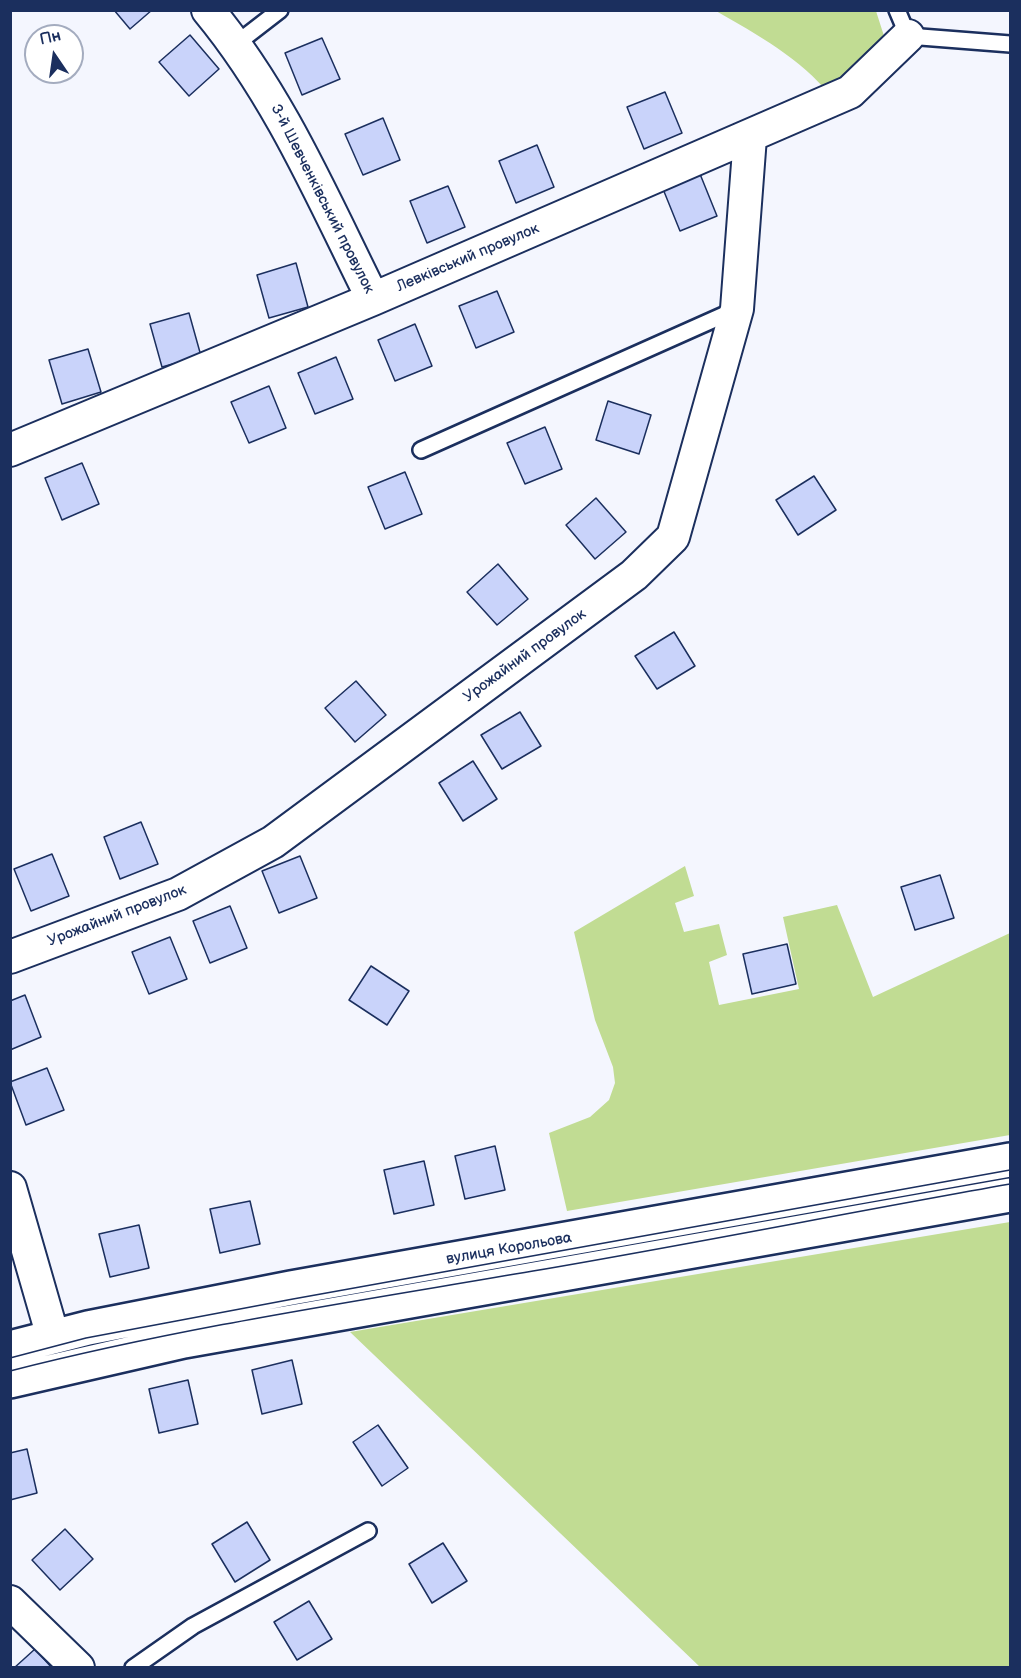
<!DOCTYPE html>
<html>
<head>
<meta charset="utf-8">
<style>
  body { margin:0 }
  #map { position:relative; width:1021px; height:1678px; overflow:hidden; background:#f4f6fe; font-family:"Balsamiq Sans",sans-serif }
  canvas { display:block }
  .frame { position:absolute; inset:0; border:12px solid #1b2f5e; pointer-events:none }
  .north { position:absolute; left:24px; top:24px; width:60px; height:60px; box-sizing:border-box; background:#fff; border:2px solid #a4acbf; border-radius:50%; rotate:347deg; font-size:16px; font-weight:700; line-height:24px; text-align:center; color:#1b2f5e }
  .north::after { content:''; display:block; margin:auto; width:21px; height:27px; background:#1b2f5e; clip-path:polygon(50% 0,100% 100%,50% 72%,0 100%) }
</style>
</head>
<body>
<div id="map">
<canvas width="1021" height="1678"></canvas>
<div class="frame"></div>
<div class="north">Пн</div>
</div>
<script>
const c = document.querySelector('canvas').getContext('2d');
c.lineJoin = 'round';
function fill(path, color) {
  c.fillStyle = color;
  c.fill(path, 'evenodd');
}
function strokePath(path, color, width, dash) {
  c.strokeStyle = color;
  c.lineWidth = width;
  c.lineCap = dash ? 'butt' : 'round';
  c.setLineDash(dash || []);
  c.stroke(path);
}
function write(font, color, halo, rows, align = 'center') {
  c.font = font + ' "Balsamiq Sans",sans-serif';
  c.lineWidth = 4.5;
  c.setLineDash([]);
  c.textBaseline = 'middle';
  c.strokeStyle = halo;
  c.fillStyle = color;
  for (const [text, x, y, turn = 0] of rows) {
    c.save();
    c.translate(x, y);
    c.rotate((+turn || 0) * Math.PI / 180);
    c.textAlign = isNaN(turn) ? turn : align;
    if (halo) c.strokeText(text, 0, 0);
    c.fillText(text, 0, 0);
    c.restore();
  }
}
const green = new Path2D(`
  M716,11H876L884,36L876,54L831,96C800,58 758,35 716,11Z
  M685,866L694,896L675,903L684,932L719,924L727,955L709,962L719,1005L799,989L783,917L837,905L873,997L1010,933V1135L567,1211L549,1133L590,1117L609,1100L615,1083L613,1067L595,1020L574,932Z
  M1010,1222V1667H700L350,1332Z`);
const building = new Path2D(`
  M114,10H152L130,29Z
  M190,35L219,69L189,96L159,62Z
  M322,38L340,79L302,95L285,53Z
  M665,92L682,133L644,149L627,107Z
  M383,118L400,160L363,175L345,134Z
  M537,145L554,187L516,203L499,161Z
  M700,174L717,216L680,231L663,189Z
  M448,186L465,227L427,243L410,201Z
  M296,263L308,307L269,318L257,275Z
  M497,291L514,332L476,348L459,306Z
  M189,313L201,356L162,367L150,324Z
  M415,324L432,366L395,381L378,340Z
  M88,349L101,392L62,404L49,360Z
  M336,357L353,399L315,414L298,373Z
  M269,386L286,428L249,443L231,402Z
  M608,401L651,415L639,454L596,440Z
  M545,427L562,469L525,484L507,443Z
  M82,463L99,504L62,520L45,478Z
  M405,472L422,514L385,529L368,487Z
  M814,476L836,510L798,535L776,500Z
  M596,498L626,532L595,559L566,525Z
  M498,564L528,599L497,625L467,592Z
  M674,632L695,666L657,689L635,656Z
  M356,681L386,715L355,742L325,708Z
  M520,712L541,746L502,769L481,735Z
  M473,761L497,799L463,821L439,783Z
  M141,822L158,864L120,879L104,837Z
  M52,854L69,896L31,911L14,869Z
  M300,856L317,898L279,913L262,871Z
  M940,875L954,918L915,930L901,887Z
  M230,906L247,948L210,963L193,921Z
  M170,937L187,979L149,994L132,952Z
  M787,944L796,984L752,994L743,954Z
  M371,966L409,991L387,1025L349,1000Z
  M25,995L41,1037L10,1050V1001Z
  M47,1068L64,1110L26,1125L10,1082Z
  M495,1146L505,1190L465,1199L455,1156Z
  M424,1161L434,1205L394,1214L384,1170Z
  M250,1201L260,1244L220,1253L210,1209Z
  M139,1225L149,1268L110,1277L99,1234Z
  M292,1360L302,1404L262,1414L252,1370Z
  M188,1380L198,1424L159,1433L149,1389Z
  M378,1425L408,1468L382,1486L353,1442Z
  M27,1449L37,1493L10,1500V1453Z
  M247,1522L270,1560L235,1582L212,1544Z
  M65,1529L93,1559L60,1590L32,1560Z
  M443,1543L467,1581L432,1603L409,1564Z
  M309,1601L332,1639L297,1660L274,1622Z
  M35,1649L52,1668H14Z`);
const lane = new Path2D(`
  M897,10L908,36L1010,44
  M236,44L280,10
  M421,450L735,310
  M133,1668L193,1626L368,1531`);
const street = new Path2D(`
  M208,10C280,97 323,199 373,299
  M10,450L373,299L850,92L908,36
  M10,957L178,894L273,842L634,575L673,537L737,309L750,137
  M10,1188L53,1337
  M10,1602L78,1668`);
const secondary = new Path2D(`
  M10,1348L88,1328L291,1288L1010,1160
  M10,1381L184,1341L1010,1195`);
const tram = new Path2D(`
  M10,1358L86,1338L293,1299L1010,1170
  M10,1371C182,1327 358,1301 533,1271C692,1244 851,1212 1010,1184`);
const streetNames = [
  ["3-й Шевченківський провулок",322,199,63],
  ["Левківський провулок",468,258,-23],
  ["Урожайний провулок",525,656,-36],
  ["Урожайний провулок",117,916,-21],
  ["вулиця Корольова",509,1249,-10]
];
fill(green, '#c1dc93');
fill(building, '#c9d3fa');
strokePath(building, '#1b2f5e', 1.5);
strokePath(lane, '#1b2f5e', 20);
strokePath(street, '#1b2f5e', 36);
strokePath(secondary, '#1b2f5e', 38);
strokePath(lane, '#fff', 15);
strokePath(street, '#fff', 32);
strokePath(secondary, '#fff', 33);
strokePath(tram, '#1b2f5e', 1.5);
write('15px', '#1b2f5e', '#fff', streetNames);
</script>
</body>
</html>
